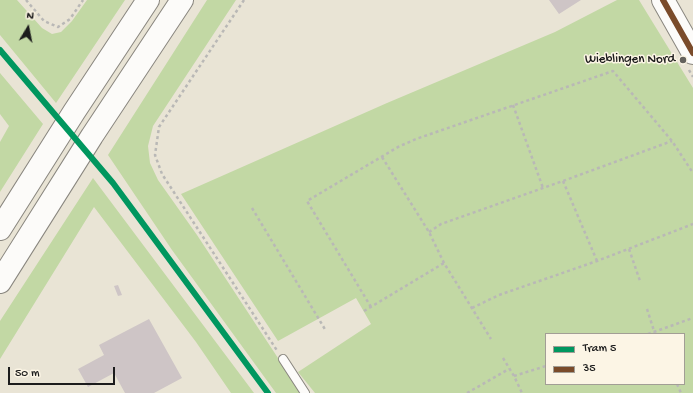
<!DOCTYPE html>
<html>
<head>
<meta charset="utf-8">
<style>
  body { margin:0 }
  #map { position:relative; width:693px; height:393px; overflow:hidden; background:#e9e4d5; font-family:"Gochi Hand",sans-serif }
  canvas { display:block }
  .legend { position:absolute; left:545px; top:333px; width:140px; height:52px; box-sizing:border-box; background:#fcf5e5; border:1px solid #a29e95; margin:0; padding:5px 7px; list-style:none; font-size:12px; color:#1c1c1c }
  .legend li { display:flex; align-items:center; gap:8px; height:20px }
  .legend b { width:20px; border:1px solid #a29e95 }
  .north { position:absolute; left:8px; top:8px; width:40px; height:40px; -webkit-text-stroke:3px #fcf5e5; paint-order:stroke; rotate:10deg; font-size:11px; font-weight:700; line-height:16px; text-align:center; color:#1c1c1c }
  .north::after { content:''; display:block; margin:auto; width:14px; height:18px; background:#1c1c1c; clip-path:polygon(50% 0,100% 100%,50% 72%,0 100%) }
  .scale { position:absolute; left:8px; top:367px; width:107px; height:18px; box-sizing:border-box; border:2px solid #1c1c1c; border-top:0; padding-left:5px; font-size:12px; line-height:14px; white-space:nowrap; color:#1c1c1c; -webkit-text-stroke:3px #fcf5e5; paint-order:stroke }
</style>
</head>
<body>
<div id="map">
<canvas width="693" height="393"></canvas>
<ul class="legend">
<li><b style="height:5px;background:#00975f"></b>Tram 5</li>
<li><b style="height:5px;background:#7a4b2a"></b>35</li>
</ul>
<div class="north">N</div>
<div class="scale">50 m</div>
</div>
<script>
const c = document.querySelector('canvas').getContext('2d');
c.lineJoin = 'round';
function fill(path, color) {
  c.fillStyle = color;
  c.fill(path, 'evenodd');
}
function strokePath(path, color, width, dash) {
  c.strokeStyle = color;
  c.lineWidth = width;
  c.lineCap = dash ? 'butt' : 'round';
  c.setLineDash(dash || []);
  c.stroke(path);
}
function write(font, color, halo, rows, align = 'center') {
  c.font = font + ' "Gochi Hand",sans-serif';
  c.lineWidth = 3;
  c.setLineDash([]);
  c.textBaseline = 'middle';
  c.strokeStyle = halo;
  c.fillStyle = color;
  for (const [text, x, y, turn = 0] of rows) {
    c.save();
    c.translate(x, y);
    c.rotate((+turn || 0) * Math.PI / 180);
    c.textAlign = isNaN(turn) ? turn : align;
    if (halo) c.strokeText(text, 0, 0);
    c.fillText(text, 0, 0);
    c.restore();
  }
}
const green = new Path2D(`
  M0,0H17L42,28L52,34L61,32L72,21L87,0H125L56,103L0,35Z
  M207,0H236L153,126L148,146L150,163L158,180L197,235L301,393H276L172,250L108,155Z
  M617,0H639L693,88V393H315L298,372L371,324L356,298L278,341L181,194L387,103L555,32ZM546,334H684V384H546Z
  M0,73L43,124L0,192V142L9,126L0,114Z
  M93,178L254,393H231L196,342L94,207L0,359V321Z`);
const building = new Path2D(`
  M549,0H581L559,14Z
  M118,285L122,295L118,296L114,286Z
  M149,319L182,378L154,393H125L114,373L88,387L78,369L104,355L99,345Z`);
const path = new Path2D(`
  M26,0L44,21L58,27L70,19L83,0
  M244,0L159,127L155,155L162,174L278,352
  M689,70L693,77
  M513,105L543,188
  M382,157L429,232L444,263L491,339
  M563,181L597,261
  M252,208L326,331
  M429,232L441,224L563,181L672,141
  M629,249L640,281
  M371,307L307,201L398,147L416,139L613,71L672,141L693,173
  M472,308L499,295L597,261L693,224
  M647,309L655,334
  M364,311L444,263
  M648,334L693,318
  M503,358L514,376L522,393
  M514,376L546,366
  M677,384L681,393
  M467,393L509,369`);
const lane = new Path2D(`
  M283,359L305,393`);
const secondary = new Path2D(`
  M663,0L693,53`);
const highway = new Path2D(`
  M0,229L74,112L148,0
  M0,282L92,136L182,0`);
const bus1 = new Path2D(`
  M663,0L693,53`);
const tram1 = new Path2D(`
  M0,50L113,183L268,393`);
const markers = [
  [683,60,4,"#64625d"]
];
const poiNames = [
  ["Wieblingen Nord",675,60]
];
fill(green, '#c2d8a4');
fill(building, '#cec5c6');
strokePath(lane, '#89867f', 10);
strokePath(secondary, '#89867f', 24);
strokePath(highway, '#89867f', 24);
strokePath(path, '#b9b8b6', 2.5, [3, 3]);
strokePath(lane, '#fcfbf9', 8);
strokePath(secondary, '#fcfbf9', 22);
strokePath(highway, '#fcfbf9', 22);
strokePath(bus1, '#7a4b2a', 6);
strokePath(tram1, '#00975f', 6);
for (const [x, y, r, color] of markers) {
  const dot = new Path2D();
  dot.arc(x, y, r, 0, 2 * Math.PI);
  c.fillStyle = color;
  c.fill(dot);
  strokePath(dot, '#fcf5e5', 1.5);
}
write('13px', '#1c1c1c', '#fcf5e5', poiNames, 'right');
</script>
</body>
</html>
